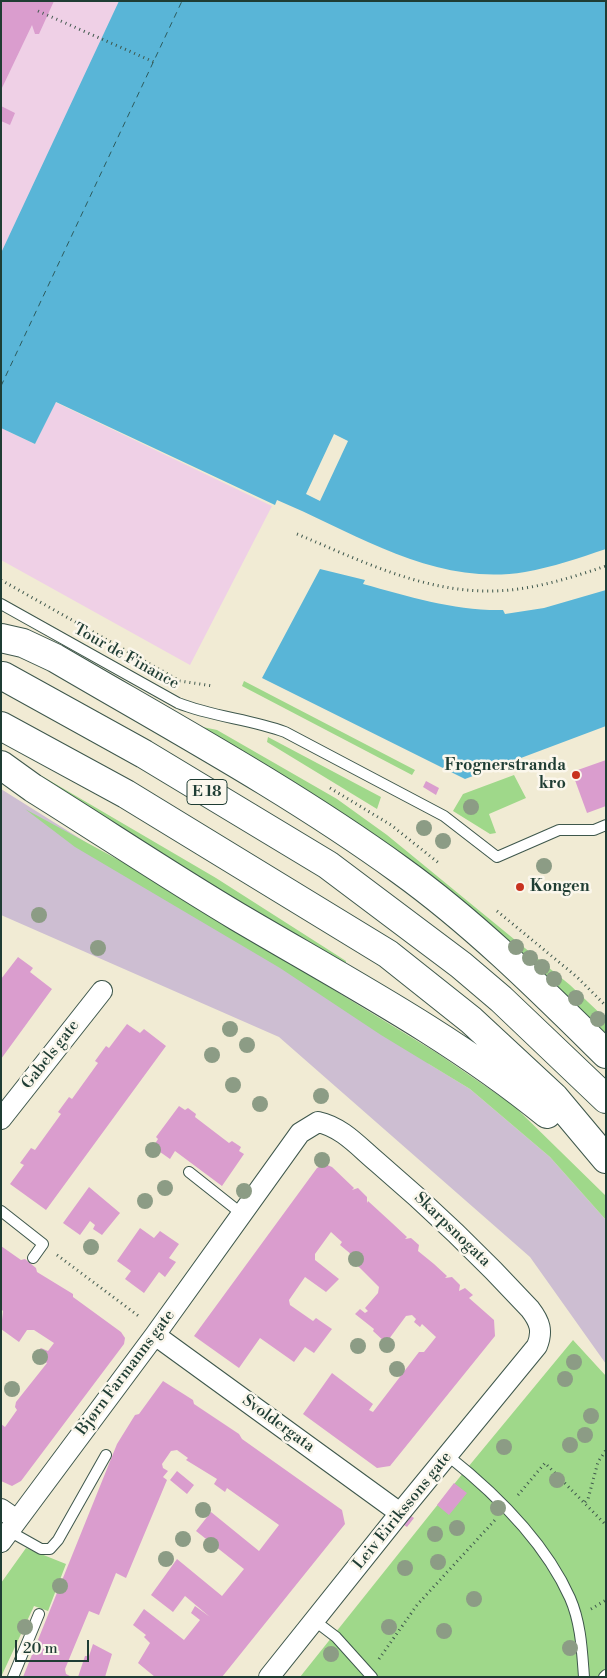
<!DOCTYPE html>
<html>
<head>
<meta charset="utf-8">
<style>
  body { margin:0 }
  #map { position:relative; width:607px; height:1678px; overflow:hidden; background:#f1ebd4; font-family:"Libre Bodoni",serif }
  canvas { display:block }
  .frame { position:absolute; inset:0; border:2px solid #1f3d34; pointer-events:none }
  .scale { position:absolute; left:15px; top:1640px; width:74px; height:22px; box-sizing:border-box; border:2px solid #1f3d34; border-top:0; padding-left:6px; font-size:15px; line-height:18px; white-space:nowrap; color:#1f3d34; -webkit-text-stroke:4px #fbf7ec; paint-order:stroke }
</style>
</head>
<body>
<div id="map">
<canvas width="607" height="1678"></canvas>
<div class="frame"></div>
<div class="scale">20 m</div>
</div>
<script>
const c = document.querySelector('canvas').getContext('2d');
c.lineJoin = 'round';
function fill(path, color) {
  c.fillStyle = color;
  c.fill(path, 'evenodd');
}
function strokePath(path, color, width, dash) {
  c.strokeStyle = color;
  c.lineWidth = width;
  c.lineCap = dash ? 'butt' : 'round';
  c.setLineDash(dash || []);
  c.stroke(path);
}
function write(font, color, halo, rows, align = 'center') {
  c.font = font + ' "Libre Bodoni",serif';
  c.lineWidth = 5;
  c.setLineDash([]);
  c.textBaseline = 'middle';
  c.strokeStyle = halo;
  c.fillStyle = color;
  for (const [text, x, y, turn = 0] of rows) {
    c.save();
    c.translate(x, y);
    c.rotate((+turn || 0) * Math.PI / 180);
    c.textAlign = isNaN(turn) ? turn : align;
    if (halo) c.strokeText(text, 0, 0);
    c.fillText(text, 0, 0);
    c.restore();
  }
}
const built = new Path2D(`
  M1,1H123L1,273Z
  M55,402L272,506L190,665L1,560V428L35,444Z`);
const industrial = new Path2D(`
  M1,789L412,1047L429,1064L470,1089L550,1157L606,1220V1364L530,1257L279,1037L1,915Z`);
const green = new Path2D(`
  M244,681L415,770L412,775L242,686Z
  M198,726L217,730L337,799L387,835L570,985L606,1019V1039Z
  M268,737L381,797L377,809L267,742Z
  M10,763L35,772L216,878L346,961L345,967Z
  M514,775L526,798L489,814L496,833L490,834L453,811L463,794Z
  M25,809L139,871L437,1053L513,1105L606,1196V1220L550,1157L470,1089L381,1035L280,968L75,847Z
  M573,1340L606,1376V1677H300L459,1478Z
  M26,1548L66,1564L48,1611L34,1606L1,1677V1583Z`);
const water = new Path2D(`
  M119,1H606V549C579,558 553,567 525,572C435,587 356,533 277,500L275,505L56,402L35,444L1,428V253Z
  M320,569L365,580L363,584C410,597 455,611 503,610L505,614L544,608L606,590V726L465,779L262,678Z`);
const pier = new Path2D(`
  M334,434L348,441L320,501L306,494Z`);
const ferry = new Path2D(`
  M1,386L182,1`);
const building = new Path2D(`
  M1,1H54L39,34H35L32,25L1,90Z
  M1,106L15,113L10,125L1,121Z
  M606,760V806L587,813L572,772Z
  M426,781L439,788L436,795L423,787Z
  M18,957L33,968L30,972L52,989L1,1059V979Z
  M127,1024L140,1033L144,1029L166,1046L46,1210L10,1184L24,1165L20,1163L31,1148L35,1150L61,1114L58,1112L69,1097L72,1099L98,1063L95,1061L106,1046L109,1048Z
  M179,1106L185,1110L188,1108L196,1114L195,1117L229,1143L232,1141L241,1147L239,1151L244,1154L222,1186L175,1151L170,1159L153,1147L158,1139L156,1137Z
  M325,1164L332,1167L354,1188L352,1190L358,1188L367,1197V1203L368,1201L392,1223L407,1237L405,1239L411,1238L419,1245L418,1251L434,1264L447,1276L445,1278L452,1277L460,1285L459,1291L465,1288L473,1295L469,1298L494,1320L495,1336L390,1466L377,1468L303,1414L332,1373L373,1404L369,1410L373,1412L419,1352H424L436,1337L422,1324L420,1327L414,1322L416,1319L412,1315L406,1316L386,1343L373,1331L374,1329L355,1314L360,1309L365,1313L368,1311L365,1308L378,1293L379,1287L355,1263L358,1260L340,1245L342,1242L331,1232L315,1254V1260L339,1279L326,1292L305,1277L289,1300L290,1305L313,1321L316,1318L332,1329L314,1353L305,1347L294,1362L260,1338L239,1368L194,1336L317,1168Z
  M89,1187L120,1213L102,1235L93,1229L95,1225L90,1221L80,1235L63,1223Z
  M140,1228L154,1238L160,1231L179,1244L169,1258L176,1262L165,1277L159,1272L144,1293L125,1279L131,1271L117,1261Z
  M1,1246L21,1260L25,1259L36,1268L37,1272L73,1294V1297L121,1332L125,1338L124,1344L21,1481L12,1486L1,1481V1424L5,1427L17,1410L15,1407L16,1402L47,1363L34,1354L41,1348L48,1351L54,1343L34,1330H27L19,1342L1,1329L3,1311L1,1309Z
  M163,1381L193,1400L194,1404L239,1434L242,1439L342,1510L345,1524L222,1677H155L138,1663L150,1643L144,1637L146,1635L133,1625L144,1609L184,1640L200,1620L191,1613L195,1606L210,1617L185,1596L173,1612L151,1595L177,1559L222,1596L244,1569L196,1531L211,1512L259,1551L279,1525L227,1488L225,1492L214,1484L217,1479L186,1460L188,1458L177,1450L171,1451L162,1464L163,1468L168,1471L163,1477L167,1480L126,1578L116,1573L99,1615L89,1611L65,1669L66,1674L72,1677H23L117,1444L135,1415L139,1414Z
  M177,1471L194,1485L187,1494L170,1480Z
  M454,1483L467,1493L449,1515L437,1505Z
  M408,1514L414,1518L407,1527L401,1523Z
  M93,1644L112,1654L105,1677H78L85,1656H89Z`);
const path = new Path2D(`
  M38,11L154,62
  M297,534C359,560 425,593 494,591C533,590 570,578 606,566
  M1,580L180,681L213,686
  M330,788L391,825L440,864
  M497,911L577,977L606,1006
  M57,1255L140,1317
  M518,1495L545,1463L606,1525
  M585,1502L588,1499L598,1462L606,1450
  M591,1609L606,1600
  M379,1659L417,1605L495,1520`);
const lane = new Path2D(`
  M1,604L178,703C213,717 250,719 285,732L444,816L497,857L559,830H594L606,825
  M189,1172L242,1214
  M1,1211L43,1244L33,1258
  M447,1455C495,1493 545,1542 570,1598C581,1623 582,1651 584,1677
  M9,1531L41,1549H50L58,1540L106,1455
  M315,1621L336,1637L372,1677
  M13,1677L39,1614
  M604,1677L606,1675`);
const street = new Path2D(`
  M1,1119L102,991
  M155,1335L400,1513
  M1,1509L17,1520
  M1,1542L155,1335L300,1133L318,1122C342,1127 359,1147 377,1162C431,1208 482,1257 530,1309C540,1322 543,1331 537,1346L400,1513L269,1677`);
const highway = new Path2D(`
  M1,638L23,643L55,658C171,726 291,791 400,870C475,924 540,989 606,1054
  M3,676L144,754L328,865L461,965L501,999L606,1099
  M1,726L126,794L388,954L471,1020L554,1097L606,1159
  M1,765L33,788C102,831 169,876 238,917C343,979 453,1037 547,1114`);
const trees = [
  [471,807],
  [424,828],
  [443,841],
  [544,866],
  [39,915],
  [516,947],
  [98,948],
  [530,958],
  [542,967],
  [554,979],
  [576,998],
  [598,1019],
  [230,1029],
  [247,1045],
  [212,1055],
  [233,1085],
  [321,1096],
  [260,1104],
  [153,1150],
  [322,1160],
  [165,1188],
  [244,1191],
  [145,1201],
  [91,1247],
  [356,1259],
  [387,1345],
  [358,1346],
  [40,1357],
  [574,1362],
  [397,1369],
  [565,1379],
  [12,1389],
  [591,1416],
  [585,1435],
  [570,1445],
  [504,1447],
  [557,1480],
  [498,1508],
  [203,1510],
  [457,1528],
  [435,1534],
  [183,1539],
  [211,1545],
  [166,1559],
  [438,1562],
  [405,1568],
  [60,1586],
  [474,1599],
  [25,1627],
  [389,1627],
  [444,1631],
  [570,1648],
  [331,1654]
];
const markers = [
  [576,775,5,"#c8321e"],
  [520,887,5,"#c8321e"]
];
const shields = [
  [207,792,40]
];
const shieldNames = [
  ["E 18",207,792]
];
const streetNames = [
  ["Tour de Finance",126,657,29],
  ["Gabels gate",51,1055,-52],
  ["Skarpsnogata",452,1230,44],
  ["Bjørn Farmanns gate",126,1373,-53],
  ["Svoldergata",278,1424,36],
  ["Leiv Eirikssons gate",403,1511,-51]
];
const poiNames = [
  ["Frognerstranda",566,766],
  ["kro",566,784],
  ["Kongen",530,887,"left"]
];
fill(built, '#efd0e6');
fill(industrial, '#cdbed2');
fill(green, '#9fd88a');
fill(water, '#59b5d7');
fill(pier, '#f1ebd4');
strokePath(ferry, '#2e5b5d', 1, [6, 5]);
fill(building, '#da9dce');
strokePath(lane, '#3e574c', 12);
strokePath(street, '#3e574c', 22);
strokePath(highway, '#3e574c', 30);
strokePath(path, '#3e574c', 3, [1, 4]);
strokePath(lane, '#fff', 10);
strokePath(street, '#fff', 20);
strokePath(highway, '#fff', 28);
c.fillStyle = '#8c9c85';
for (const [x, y] of trees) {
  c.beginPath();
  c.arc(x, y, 8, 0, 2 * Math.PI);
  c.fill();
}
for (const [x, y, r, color] of markers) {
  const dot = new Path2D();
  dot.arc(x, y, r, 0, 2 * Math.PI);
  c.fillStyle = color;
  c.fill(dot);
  strokePath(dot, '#fbf7ec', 2);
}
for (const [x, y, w] of shields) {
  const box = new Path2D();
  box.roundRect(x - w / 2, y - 12.5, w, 25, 4);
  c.fillStyle = '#fbf7ec';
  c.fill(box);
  strokePath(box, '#1f3d34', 1);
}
write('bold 15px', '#1f3d34', null, shieldNames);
write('16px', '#1f3d34', '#fbf7ec', streetNames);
write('bold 16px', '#1f3d34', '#fbf7ec', poiNames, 'right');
</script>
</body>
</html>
